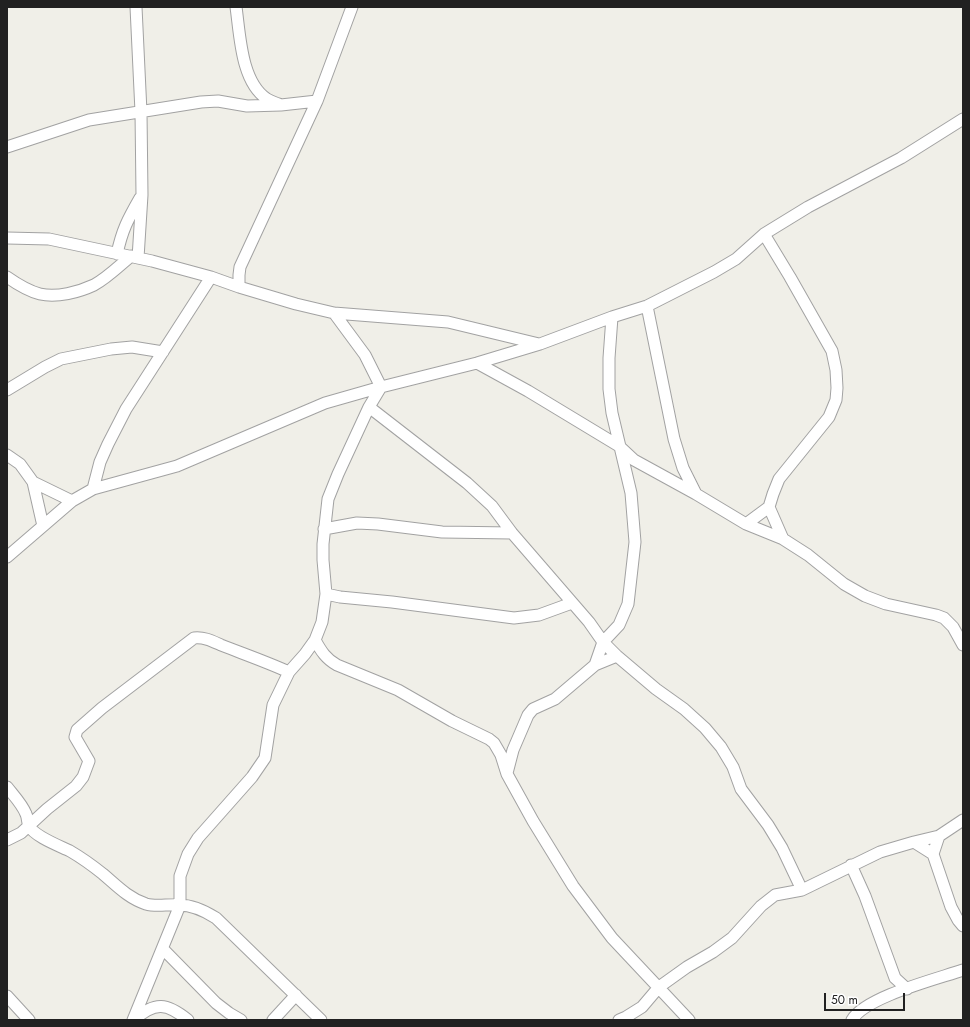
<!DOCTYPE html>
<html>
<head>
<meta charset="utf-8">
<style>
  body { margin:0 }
  #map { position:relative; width:970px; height:1027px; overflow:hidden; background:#f0efe8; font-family:Jost,sans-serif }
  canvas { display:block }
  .frame { position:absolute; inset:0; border:8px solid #212121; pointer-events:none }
  .scale { position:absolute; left:824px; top:993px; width:81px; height:18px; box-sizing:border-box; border:2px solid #212121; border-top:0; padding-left:5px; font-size:12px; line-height:14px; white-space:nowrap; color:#212121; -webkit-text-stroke:3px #fff; paint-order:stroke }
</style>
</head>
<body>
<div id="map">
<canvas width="970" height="1027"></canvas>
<div class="frame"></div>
<div class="scale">50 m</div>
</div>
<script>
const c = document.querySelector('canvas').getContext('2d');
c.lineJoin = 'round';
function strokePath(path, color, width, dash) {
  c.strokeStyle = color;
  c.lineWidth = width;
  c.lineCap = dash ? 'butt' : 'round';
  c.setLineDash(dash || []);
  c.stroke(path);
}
const minor = new Path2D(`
  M136,7L141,112L142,195L138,258
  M236,7C240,35 241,82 267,99C271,101 275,103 279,104
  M7,147L89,120L201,102L218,101L247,106L281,105L317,101
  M7,238L49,239L152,261L211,277L239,287L296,304L334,313L448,322L539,344
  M117,254C122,230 128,219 140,198
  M7,277C17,284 28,291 40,294C57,298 79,292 94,285C107,278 119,266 131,256
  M239,287V275L240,267L317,101L352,7
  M647,306L674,439L683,468L696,494
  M477,363L528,391L619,446L634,460L696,494L746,524L783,539L808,555L844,584L865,596L886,604L936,615L944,618L953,627L963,645
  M7,390L45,367L61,359L111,349L132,347L163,352
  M369,407L467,483L492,506L512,533L589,622L603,642L617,656L656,689L684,709L705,728L721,747L733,767L741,789L768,825L782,848L802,890
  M7,455L20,464L33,482L43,526
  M33,482L72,501
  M93,489L100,462L108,444L126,409L211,277
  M769,507L783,539
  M746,524L769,507L773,494L779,479L829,417L836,400L837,388L836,370L832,351L790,277L764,234
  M324,529L357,523L378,524L442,532L512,533
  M7,557L72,501L93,489L177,466L325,403L381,387L477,363L540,344L612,317L647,306L714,272L736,259L764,234L808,207L901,158L963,119
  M326,594L340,597L392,602L514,618L539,615L572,603
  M315,640C321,651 326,659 337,665L398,690L452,721L489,739L494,743L501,755L507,774L533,821L573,886L612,938L689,1020
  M595,665L603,642L619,625L628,604L635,542L631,493L612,413L609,389V358L612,317
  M507,773L513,750L528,715L533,709L555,699L595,665L617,656
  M7,787C14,796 22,804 26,814C28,818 27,823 29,826C35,837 60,846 70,851C82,858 93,866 103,874C116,885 128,898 146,904C156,907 168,904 179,905C193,905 205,911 216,918L321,1020
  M939,836L933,854L951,907L958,920L963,926
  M7,840L21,833L47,809L76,786L83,777L89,761L75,737L77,730L102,708L194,638C205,637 212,641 221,645C244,654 267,662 289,672
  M914,842L933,854
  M851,865L865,896L895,978L907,989
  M163,949L216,1003L229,1013L241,1020
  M7,996L29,1020
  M133,1020L180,905V876L188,854L198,838L252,777L265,758L273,705L289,672L305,654L315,640L322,622L326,594L323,560V544L328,499L338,474L369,407L381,387L365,355L334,313
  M134,1020C155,1001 167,1003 188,1020
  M273,1020L296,995
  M619,1020L626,1017L642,1007L659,987L687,967L713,952L732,938L761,906L775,895L802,890L880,852L914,842L939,836L963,820
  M852,1020C865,997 937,979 963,970`);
strokePath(minor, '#a2a2a2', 13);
strokePath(minor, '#fff', 11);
</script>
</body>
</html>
